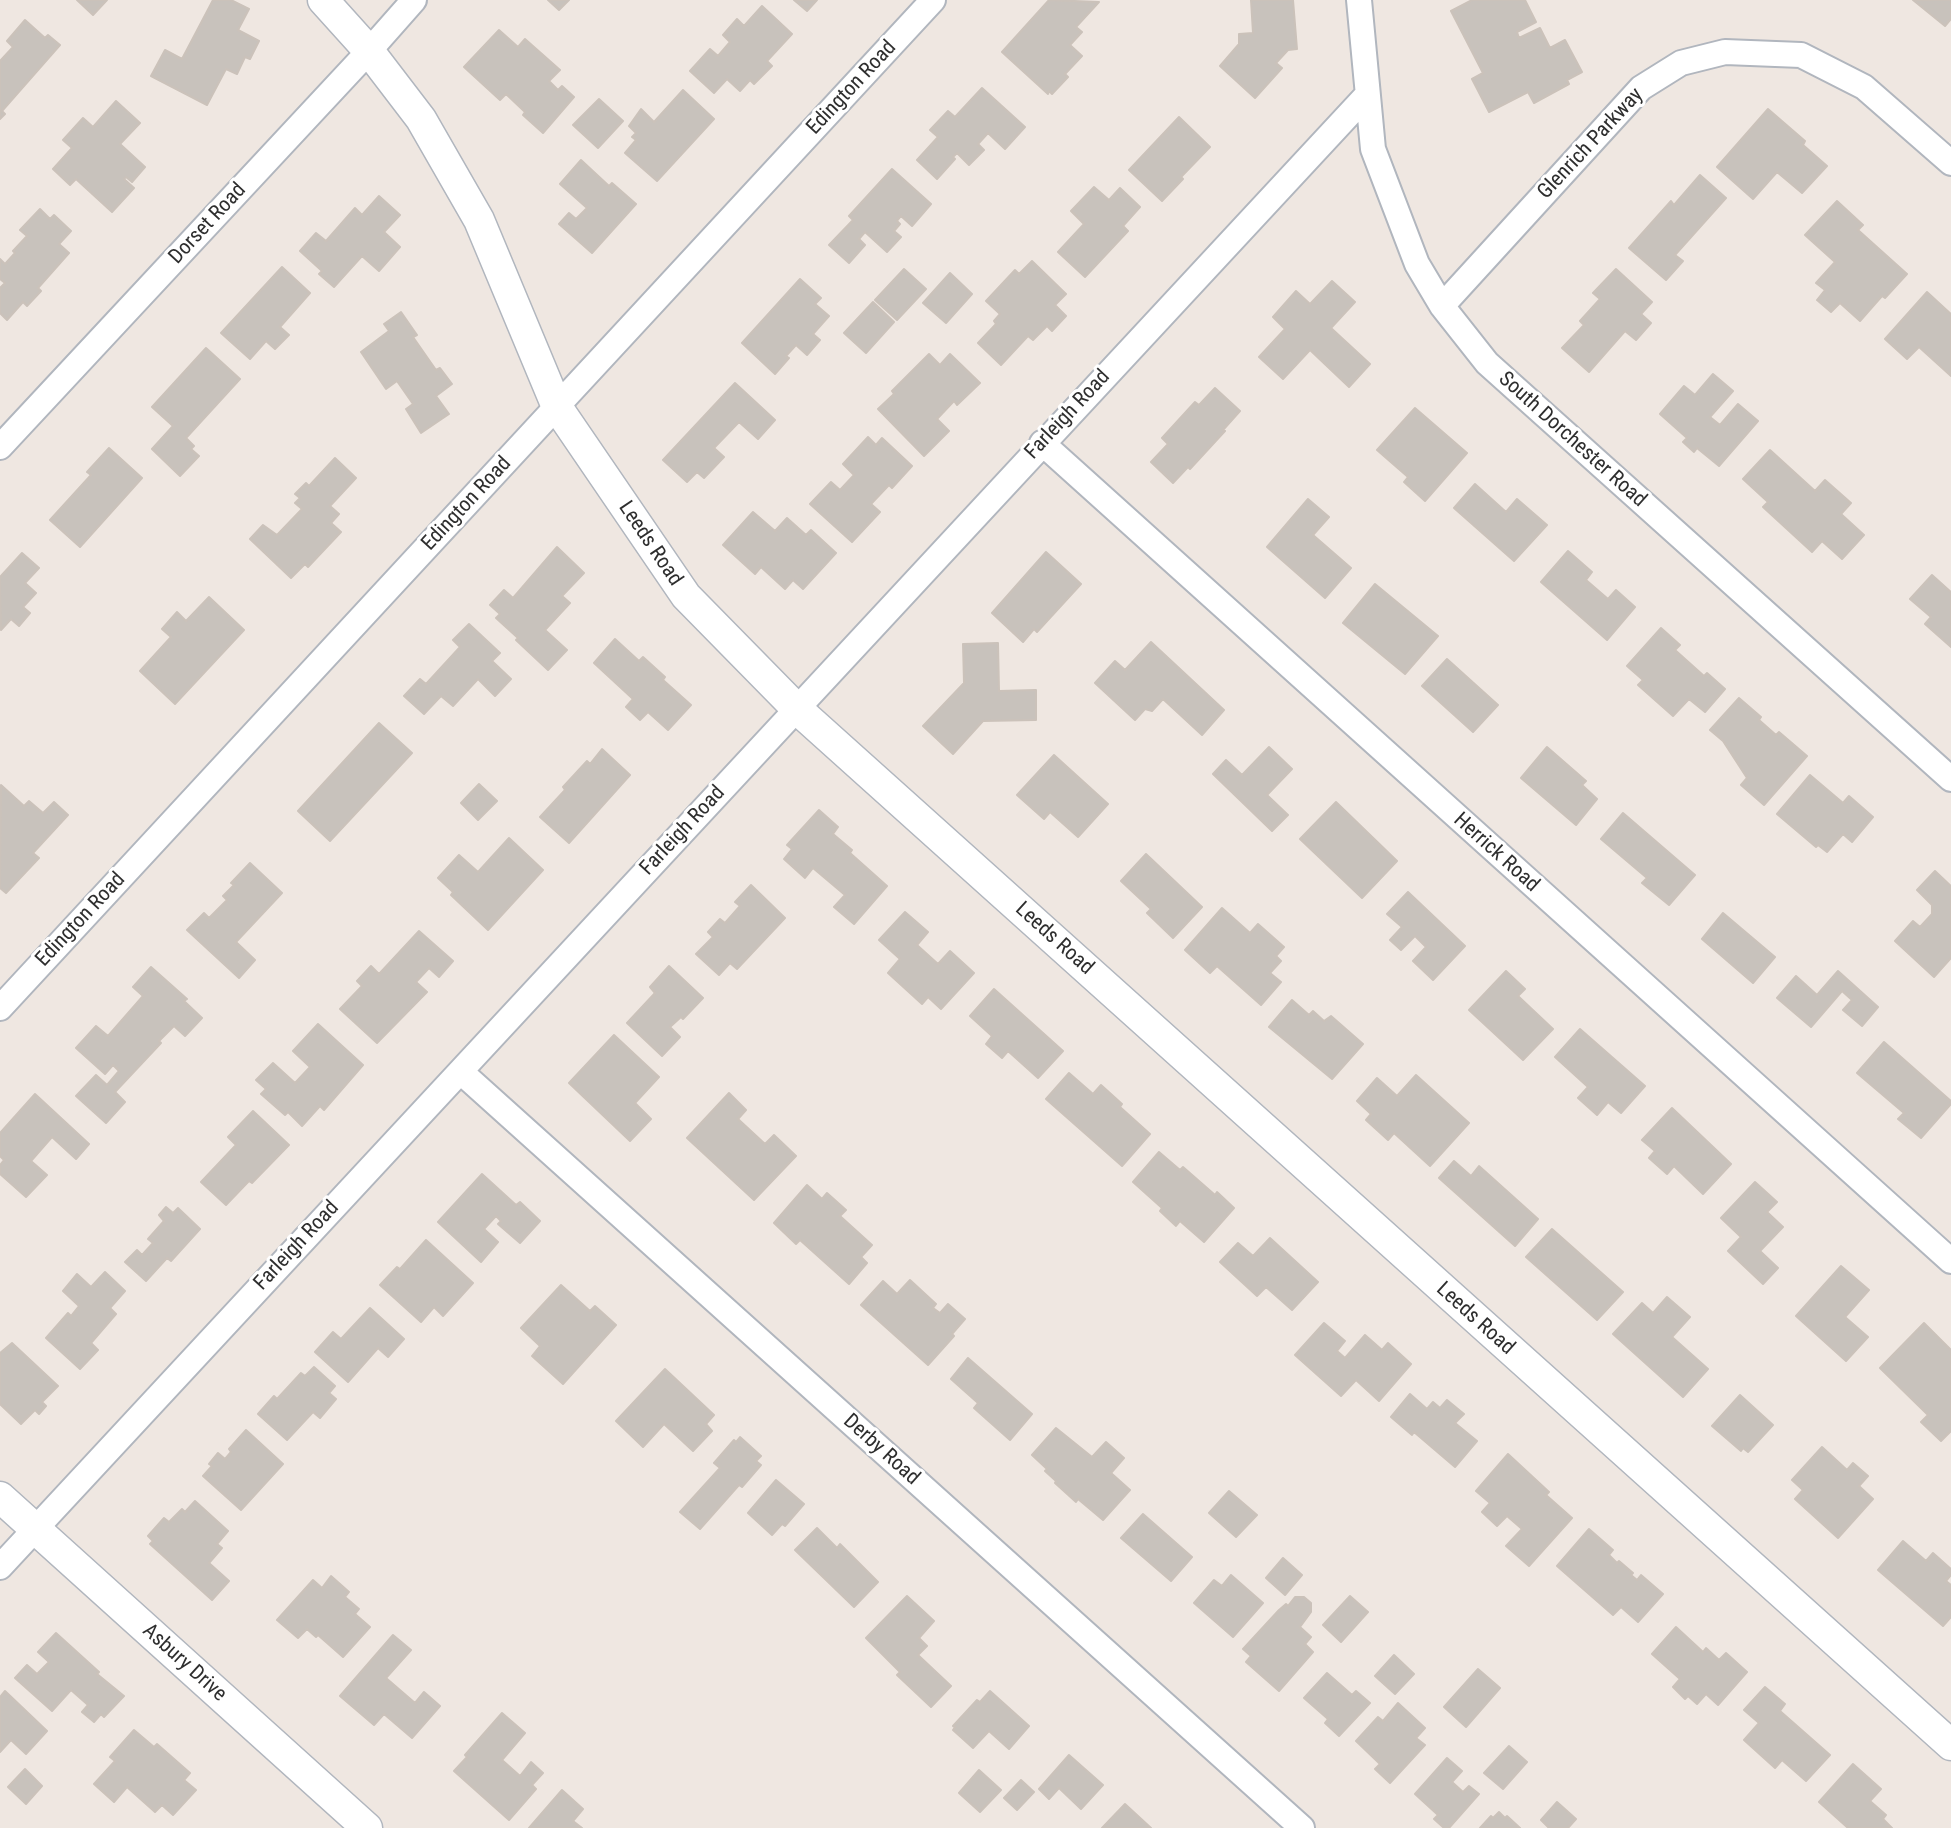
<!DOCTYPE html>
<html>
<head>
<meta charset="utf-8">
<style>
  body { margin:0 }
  canvas { display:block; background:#efe7e1 }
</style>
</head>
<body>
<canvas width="1951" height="1828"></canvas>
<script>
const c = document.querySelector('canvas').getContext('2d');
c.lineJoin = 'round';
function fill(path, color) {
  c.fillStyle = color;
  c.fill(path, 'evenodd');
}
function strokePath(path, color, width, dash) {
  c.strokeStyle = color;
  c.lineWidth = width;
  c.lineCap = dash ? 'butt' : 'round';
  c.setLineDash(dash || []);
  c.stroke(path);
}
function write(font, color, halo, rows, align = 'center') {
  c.font = font + ' "Roboto Condensed",sans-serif';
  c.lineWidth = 6;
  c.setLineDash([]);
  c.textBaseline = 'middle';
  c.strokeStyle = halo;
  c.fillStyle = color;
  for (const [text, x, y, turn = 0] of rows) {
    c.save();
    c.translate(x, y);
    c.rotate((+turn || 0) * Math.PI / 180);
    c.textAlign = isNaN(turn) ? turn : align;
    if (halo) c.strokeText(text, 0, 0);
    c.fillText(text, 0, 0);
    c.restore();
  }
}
const building = new Path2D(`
  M77,0H107L93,15Z
  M213,0H231L249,9L238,30L259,41L250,59L245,57L237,74L226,69L207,105L151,76L165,50L182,59Z
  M548,0H569L559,10Z
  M794,0H817L807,11Z
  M1049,0L1099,2L1076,27L1082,32L1070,45L1082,56L1065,74L1068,77L1052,94L1049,91L1048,94L1002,52Z
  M1251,0H1293L1297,49L1288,50L1276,63L1282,68L1255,98L1220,66L1239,44V34L1253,33Z
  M1472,0H1525L1536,22L1517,32L1519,38L1540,28L1550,48L1565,40L1582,72L1567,80L1569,84L1534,103L1528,92L1489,112L1472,79L1483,73L1451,11Z
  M1913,0H1951V19L1945,26Z
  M762,6L792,34L767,61L772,66L754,84L750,80L740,91L727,79L714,93L690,71L710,49L718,56L730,42L723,35L737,19L744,26Z
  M25,20L45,38L48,35L60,45L2,111L5,114L0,119V61L13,47L7,41Z
  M499,30L518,47L525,39L560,70L549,81L558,90L562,86L574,97L543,133L523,115L525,112L506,94L500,100L464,67Z
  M982,88L1025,127L1005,149L988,133L978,144L984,150L969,165L957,153L953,157L955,159L937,179L917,160L938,137L930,130L948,111L955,117Z
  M683,90L714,119L657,181L625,153L636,140L632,137L636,133L629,126L641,109L654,122Z
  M599,99L623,121L598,148L573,125Z
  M116,101L140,123L120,144L145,167L132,182L126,177L124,179L134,188L112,212L76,179L70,185L53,169L72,148L63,140L83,118L93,127Z
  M1768,109L1805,141L1803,145L1827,166L1802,193L1777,172L1753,199L1717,167Z
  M1179,117L1210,147L1181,177L1183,179L1162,201L1129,170Z
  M581,160L609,186L612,183L636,204L592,253L559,224L569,213L576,219L587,208L560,184Z
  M892,169L931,204L912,226L901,216L897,221L900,224L894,231L901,237L887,252L865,232L859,239L865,245L849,263L829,245L853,220L849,216Z
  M1700,175L1726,198L1675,255L1683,261L1666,280L1629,248L1671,201L1674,205Z
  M1094,187L1109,200L1120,188L1140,207L1123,226L1128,231L1085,277L1058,252L1084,224L1071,211Z
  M379,196L400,215L384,232L400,247L379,271L362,256L334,287L319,274L322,271L300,251L316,233L326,241L355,208L362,215Z
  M1837,201L1863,225L1858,230L1907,274L1885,298L1882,296L1860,321L1840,303L1831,312L1817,300L1825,290L1816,283L1835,262L1805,235Z
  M40,209L50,219L54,215L71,231L59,244L69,253L38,288L41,291L27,306L23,302L7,320L0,313V288L5,283L0,279V259L5,264L15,253L13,251L27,236L20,230Z
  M1032,261L1066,294L1055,305L1066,316L1052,331L1047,326L1033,340L1028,336L1001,365L978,343L996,324L994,321L1000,314L986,301L1015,270L1019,274Z
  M282,267L310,293L280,327L289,335L275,349L266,341L250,359L221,333Z
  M904,269L926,289L897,320L875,300Z
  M1616,269L1652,302L1641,314L1651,323L1636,340L1625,331L1589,372L1562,348L1584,325L1580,321L1600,299L1593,293Z
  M950,273L972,294L946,323L923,303Z
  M800,279L821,298L815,304L829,316L813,334L820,340L807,355L796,345L786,356L789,358L775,374L742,343Z
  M1332,281L1355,302L1331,328L1370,364L1349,387L1310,350L1283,379L1259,357L1285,329L1273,317L1296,291L1310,304Z
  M1927,292L1951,314V376L1919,347L1907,359L1885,339Z
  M873,302L894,322L866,353L844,333Z
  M401,312L417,335L413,337L436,370L440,368L452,384L436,396L449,414L421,433L406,409L413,404L397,381L386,389L361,352L389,331L384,324Z
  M206,348L240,379L186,438L194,446L191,449L199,456L180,476L152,449L173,426L152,407Z
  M929,354L940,365L950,354L980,383L957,405L954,401L937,419L949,431L924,456L878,409L894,394L892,391Z
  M1713,374L1733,391L1710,417L1720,425L1738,404L1758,421L1719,466L1697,448L1694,452L1683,442L1687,438L1660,414L1684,386L1695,395Z
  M735,383L775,420L758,439L739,422L714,448L724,457L704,478L697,472L687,482L663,460Z
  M1215,388L1240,411L1223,430L1225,431L1190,469L1188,467L1173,483L1151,462L1168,444L1162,438L1195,402L1199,405Z
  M1415,408L1467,453L1425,501L1404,482L1408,477L1377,450Z
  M868,437L876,445L882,438L912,466L892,488L889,485L871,504L880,512L852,542L810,504L831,482L840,490L854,475L843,464Z
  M109,448L142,478L80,547L50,520L91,475L87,472Z
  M1770,450L1815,491L1825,480L1851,503L1841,514L1864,535L1842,559L1822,541L1812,552L1763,507L1768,502L1743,479Z
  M335,458L356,478L330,506L339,514L331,523L341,532L308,567L305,564L291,578L250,539L263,525L277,535L302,509L295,503L300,498L295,494L306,483L309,486Z
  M1475,484L1506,512L1517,499L1547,525L1514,561L1454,508Z
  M1308,499L1329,517L1313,535L1351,568L1325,598L1267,547Z
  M753,512L775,531L787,518L806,535L811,530L836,553L803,589L793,580L785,589L761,567L755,574L723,545Z
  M557,547L584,573L562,596L570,603L545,630L567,650L548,670L516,640L518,638L496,618L500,614L490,605L504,590L513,598Z
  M1568,551L1592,572L1586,580L1608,599L1616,590L1635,607L1607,640L1541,582Z
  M1046,552L1081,584L1037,632L1034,629L1023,642L992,613Z
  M22,553L39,568L25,583L36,593L23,607L30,613L19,626L11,619L1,630L0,577Z
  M1932,575L1951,592V647L1925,624L1931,617L1910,599Z
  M1375,584L1438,636L1405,674L1343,623Z
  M209,597L244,630L175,704L140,671L171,637L162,629L177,612L186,621Z
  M469,624L500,653L492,661L511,679L495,696L478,679L453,706L441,696L424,714L404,696L420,679L426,684L460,647L453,640Z
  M1661,628L1680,645L1675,650L1704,676L1707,673L1725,689L1705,712L1689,699L1673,716L1638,685L1643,680L1627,666Z
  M615,639L639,661L643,657L665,677L663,680L691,705L668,730L648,712L640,720L626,707L633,699L594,663Z
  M1151,642L1224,710L1202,735L1163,699L1152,711L1145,709L1135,720L1095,683L1115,661L1125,670Z
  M998,643L999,691L1036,690V720L983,721L953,754L923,726L964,683L963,644Z
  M1447,659L1498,705L1473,732L1422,686Z
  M1739,698L1761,717L1759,720L1776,735L1779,732L1807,756L1764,805L1741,785L1747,778L1723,741L1710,730Z
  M379,723L412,753L330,841L298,811Z
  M1269,747L1292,769L1267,795L1288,815L1272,831L1213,774L1226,760L1242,775Z
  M1547,747L1586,781L1582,785L1597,799L1576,825L1521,778Z
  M602,749L630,775L569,843L540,817L565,790L563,787L587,761L590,764Z
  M1054,755L1108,804L1078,837L1050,812L1044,819L1017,795Z
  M1810,775L1843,803L1849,796L1873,817L1852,842L1843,834L1827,852L1818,845L1816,847L1777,814Z
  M479,784L497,801L478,820L461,803Z
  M1,785L24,806L29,801L43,813L54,802L68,815L33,853L39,858L6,893L0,888Z
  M1336,802L1397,861L1362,898L1300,839Z
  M819,810L838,827L833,834L852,850L850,853L887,886L854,924L834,907L845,895L813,868L805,878L784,859L792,849L787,845Z
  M1623,813L1695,875L1669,905L1642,883L1647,878L1601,839Z
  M509,838L543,870L488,930L451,895L453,892L438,878L459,855L478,872Z
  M1146,854L1202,907L1173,938L1147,913L1151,909L1121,881Z
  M250,863L282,893L236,942L255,960L239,978L187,930L204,913L209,918L227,900L223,896L234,885L231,883Z
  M1935,871L1951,886V958L1934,977L1895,941L1913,921L1920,927L1932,914V905L1917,890Z
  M751,885L785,918L737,969L730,963L719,975L696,954L713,937L708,932L720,919L725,923L740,906L735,902Z
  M1408,892L1465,946L1433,980L1413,961L1426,947L1415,936L1401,950L1390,940L1402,927L1387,914Z
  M1222,908L1250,933L1258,924L1284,947L1276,956L1281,961L1270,973L1281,982L1261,1005L1217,966L1210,973L1185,950Z
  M905,912L928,932L917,945L938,964L950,951L974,973L941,1009L928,997L922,1004L888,973L900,959L879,940Z
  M1723,913L1775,957L1753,983L1702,939Z
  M419,931L453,961L439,977L429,968L416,982L427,992L377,1043L340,1009L362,986L357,981L371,966L379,974Z
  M669,966L703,998L683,1019L681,1017L670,1027L680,1037L662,1056L627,1023L655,993L650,987Z
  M151,967L187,999L184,1001L202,1018L185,1036L174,1026L159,1041L161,1043L115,1092L125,1102L106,1123L76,1096L96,1075L107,1085L119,1071L113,1065L105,1074L76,1048L96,1026L108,1036L143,996L133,987Z
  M1506,971L1525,989L1518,996L1553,1029L1523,1060L1469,1010Z
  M1838,971L1878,1007L1862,1026L1843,1010L1852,1000L1842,991L1811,1027L1777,998L1796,976L1817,995Z
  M994,989L1063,1051L1038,1078L1008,1051L1002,1058L986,1044L992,1036L970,1016Z
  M1292,1000L1309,1015L1313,1011L1324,1021L1331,1016L1363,1044L1332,1079L1269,1027Z
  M318,1024L363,1065L324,1110L320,1106L302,1126L288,1112L285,1115L261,1094L266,1089L256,1080L273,1063L295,1083L310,1067L293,1051Z
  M1580,1029L1645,1086L1621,1113L1608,1102L1597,1115L1578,1098L1588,1087L1555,1057Z
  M614,1035L659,1077L635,1103L651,1119L630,1141L569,1083Z
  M1884,1042L1951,1101V1104L1921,1138L1898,1119L1904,1113L1857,1073Z
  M1069,1073L1093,1094L1101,1085L1122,1104L1120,1107L1150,1134L1122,1166L1046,1099Z
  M1416,1075L1469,1123L1430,1166L1394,1133L1388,1140L1366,1120L1371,1114L1357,1101L1377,1078L1397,1096Z
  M729,1093L746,1110L738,1119L765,1144L774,1135L796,1156L754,1200L687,1138Z
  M35,1094L89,1144L76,1159L52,1137L31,1161L47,1175L26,1197L0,1174V1165L4,1160L0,1156V1133Z
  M1672,1108L1731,1164L1703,1194L1674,1166L1667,1174L1649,1158L1655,1151L1642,1140Z
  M253,1111L289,1145L252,1183L249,1181L226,1205L201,1182L236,1145L228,1137Z
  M1159,1152L1180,1170L1183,1167L1215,1195L1217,1192L1234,1208L1204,1242L1180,1221L1176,1226L1160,1211L1162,1208L1133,1182Z
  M1454,1161L1471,1176L1479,1166L1538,1219L1515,1246L1439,1178Z
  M482,1174L516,1205L520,1202L540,1221L520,1243L498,1224L501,1221L496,1216L484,1229L498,1242L481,1262L438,1222Z
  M1755,1182L1777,1202L1767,1212L1783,1227L1760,1251L1778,1268L1763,1284L1728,1251L1741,1237L1721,1218Z
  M807,1185L822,1199L827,1193L846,1210L840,1216L872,1245L861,1257L867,1263L849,1284L800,1240L796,1244L774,1223Z
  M166,1207L173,1213L178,1208L200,1229L171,1261L167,1258L146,1281L125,1262L137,1250L142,1255L153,1243L148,1239L164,1221L159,1215Z
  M1552,1229L1623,1292L1597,1320L1526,1257Z
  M1270,1238L1318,1282L1292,1310L1266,1287L1257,1296L1220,1262L1238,1243L1253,1256Z
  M426,1240L473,1283L443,1316L434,1307L421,1322L380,1285L397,1267L400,1269Z
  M1841,1266L1869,1290L1845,1317L1868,1337L1846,1361L1796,1316Z
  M105,1272L125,1291L110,1308L116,1314L91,1343L98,1350L80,1369L46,1338L68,1313L71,1316L79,1306L63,1291L77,1274L91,1287Z
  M910,1280L936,1304L933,1308L940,1313L948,1304L965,1319L952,1334L954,1336L928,1365L861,1305L883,1281L897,1294Z
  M561,1285L590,1311L595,1306L616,1325L563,1384L532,1356L540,1346L521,1328Z
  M1667,1297L1690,1317L1672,1337L1708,1369L1683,1397L1613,1334L1642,1303L1653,1313Z
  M370,1308L404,1339L388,1357L378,1348L348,1382L315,1352L333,1332L341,1339Z
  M1324,1323L1345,1341L1337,1351L1345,1358L1365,1335L1382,1350L1388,1343L1411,1364L1379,1401L1356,1380L1341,1396L1295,1355Z
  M1924,1323L1951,1350V1431L1941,1441L1921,1422L1928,1415L1880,1368Z
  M12,1343L58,1386L42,1402L46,1406L39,1414L35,1410L21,1424L0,1404V1353Z
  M968,1358L1032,1414L1010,1440L974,1408L978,1403L951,1379Z
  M314,1367L335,1386L329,1393L336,1399L320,1418L313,1412L287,1440L258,1414L274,1396L277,1399L301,1373L305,1376Z
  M665,1369L714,1415L706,1424L712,1431L693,1451L664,1424L643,1447L616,1421Z
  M1410,1394L1427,1409L1433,1402L1440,1408L1447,1400L1464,1414L1455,1423L1477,1441L1455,1467L1414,1432L1412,1435L1391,1417Z
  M1740,1395L1773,1425L1748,1452L1743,1448L1741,1451L1712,1426Z
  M1056,1428L1092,1457L1106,1442L1124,1458L1111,1473L1130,1490L1103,1520L1078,1499L1076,1502L1055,1483L1056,1481L1045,1471L1047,1469L1032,1455Z
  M246,1430L283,1464L241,1510L203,1476L212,1466L209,1464L218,1453L225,1459L231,1452L229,1449Z
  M740,1437L761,1456L756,1461L761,1465L742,1487L739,1485L700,1529L680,1512L720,1468L714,1463L734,1440L736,1442Z
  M1822,1447L1847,1470L1853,1463L1868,1476L1859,1486L1873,1499L1838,1538L1795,1499L1803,1490L1792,1480Z
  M1508,1454L1549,1492L1546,1495L1572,1518L1529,1566L1506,1546L1522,1529L1507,1516L1497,1526L1482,1512L1490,1503L1476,1491Z
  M776,1480L804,1504L785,1526L782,1524L772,1535L748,1513Z
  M1229,1491L1257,1515L1236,1537L1209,1513Z
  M195,1501L228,1531L217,1544L222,1548L209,1563L229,1581L212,1600L150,1544L153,1541L148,1536L164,1518L169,1522L182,1509L185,1512Z
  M1143,1514L1192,1557L1171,1581L1121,1538Z
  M817,1528L837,1548L840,1544L878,1582L854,1607L795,1550Z
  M1589,1529L1613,1550L1609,1555L1617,1563L1619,1561L1633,1573L1631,1575L1637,1580L1641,1575L1663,1594L1638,1622L1621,1607L1613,1615L1557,1566Z
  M1903,1541L1926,1561L1933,1553L1951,1569V1575L1946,1581L1951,1585V1617L1943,1626L1878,1570Z
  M1283,1558L1302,1575L1285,1595L1266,1578Z
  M1231,1575L1263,1603L1233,1637L1194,1603L1214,1580L1222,1586Z
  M331,1576L349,1592L345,1597L359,1609L355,1614L370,1627L343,1657L318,1635L316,1637L307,1629L298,1638L277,1620L313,1580L322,1588Z
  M907,1596L934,1621L919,1638L927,1646L918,1655L951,1686L931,1707L897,1675L900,1672L866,1638Z
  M1350,1596L1368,1612L1341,1642L1323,1625Z
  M1295,1597H1304L1311,1603V1612L1300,1627L1311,1637L1305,1644L1313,1652L1279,1691L1246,1662L1251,1656L1243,1649L1279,1610L1286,1604L1288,1606Z
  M1676,1627L1703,1652L1706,1648L1719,1660L1726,1653L1747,1672L1718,1705L1706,1694L1697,1704L1688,1696L1685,1699L1673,1687L1680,1679L1652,1654Z
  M56,1633L99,1672L97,1674L124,1696L104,1717L101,1714L94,1722L82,1712L88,1705L71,1690L52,1711L15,1678L27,1665L37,1674L49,1662L38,1652Z
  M393,1635L411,1650L386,1678L415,1703L424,1692L440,1706L412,1738L384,1714L374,1725L340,1696Z
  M1394,1655L1414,1674L1395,1694L1375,1676Z
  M1478,1669L1500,1688L1466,1727L1444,1707Z
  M1327,1673L1352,1695L1356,1691L1370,1703L1339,1736L1325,1723L1328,1719L1304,1698Z
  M1765,1687L1785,1704L1780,1711L1830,1755L1806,1781L1782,1760L1775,1768L1744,1740L1759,1723L1744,1710Z
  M5,1691L47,1731L26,1754L11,1740L0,1752V1697Z
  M990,1691L1029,1726L1009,1749L989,1731L973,1748L953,1730L955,1727L953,1726L977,1700L980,1702Z
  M1398,1703L1425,1728L1416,1738L1425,1745L1390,1783L1375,1769L1380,1764L1356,1741L1378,1717L1383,1721Z
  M502,1713L525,1733L502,1760L520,1776L531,1762L543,1773L532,1785L536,1789L509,1820L454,1771L467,1757L465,1755Z
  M134,1730L154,1747L157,1744L190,1773L184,1780L196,1790L173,1815L162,1805L155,1812L127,1787L114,1802L94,1784L115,1761L110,1757Z
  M1509,1746L1527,1762L1503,1789L1484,1773Z
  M1069,1755L1103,1785L1081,1809L1059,1788L1049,1799L1039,1789Z
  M1447,1758L1462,1771L1452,1782L1463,1792L1469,1786L1479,1794L1449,1828H1444L1434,1819L1438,1815L1415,1794Z
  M1853,1764L1881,1789L1870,1801L1886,1815L1883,1819L1892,1828H1848L1819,1802Z
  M25,1769L42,1786L26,1804L8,1787Z
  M979,1770L1001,1790L980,1812L959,1793Z
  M1021,1780L1034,1792L1017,1810L1004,1798Z
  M562,1790L583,1809L573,1821L582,1828H529Z
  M1557,1802L1576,1819L1568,1828H1549L1541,1820Z
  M1125,1804L1151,1828H1102Z
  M1499,1812L1505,1818L1507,1816L1520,1828H1480L1491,1816L1493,1818Z`);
const minor = new Path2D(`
  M1359,0L1373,149L1417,264L1442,306L1487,363L1951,779
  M1442,306L1641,88L1681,63L1725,52L1801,55L1864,87L1951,163
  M1042,443L1951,1261
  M0,447L369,51L414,0
  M0,1008L933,0
  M461,1072L1302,1828
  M0,1567L1367,95`);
const tertiary = new Path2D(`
  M323,0L369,51L421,119L479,220L557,407L686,596L797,709L1951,1745
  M0,1497L367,1828`);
const streetNames = [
  ["Edington Road",852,88,-47],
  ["Glenrich Parkway",1591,144,-47],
  ["Dorset Road",208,224,-47],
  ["Farleigh Road",1068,415,-47],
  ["South Dorchester Road",1572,440,42],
  ["Edington Road",467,504,-47],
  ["Leeds Road",650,544,56],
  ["Farleigh Road",683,831,-47],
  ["Herrick Road",1496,853,42],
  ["Edington Road",81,920,-47],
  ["Leeds Road",1054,939,42],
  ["Farleigh Road",297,1246,-47],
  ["Leeds Road",1475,1319,42],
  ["Derby Road",881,1450,42],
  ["Asbury Drive",184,1663,42]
];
fill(building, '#c8c2bc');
strokePath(building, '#cbc2ba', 2);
strokePath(minor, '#b1b6be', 28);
strokePath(tertiary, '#b1b6be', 33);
strokePath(minor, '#fff', 24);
strokePath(tertiary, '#fff', 30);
write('21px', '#2e2e2e', '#fff', streetNames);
</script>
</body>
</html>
